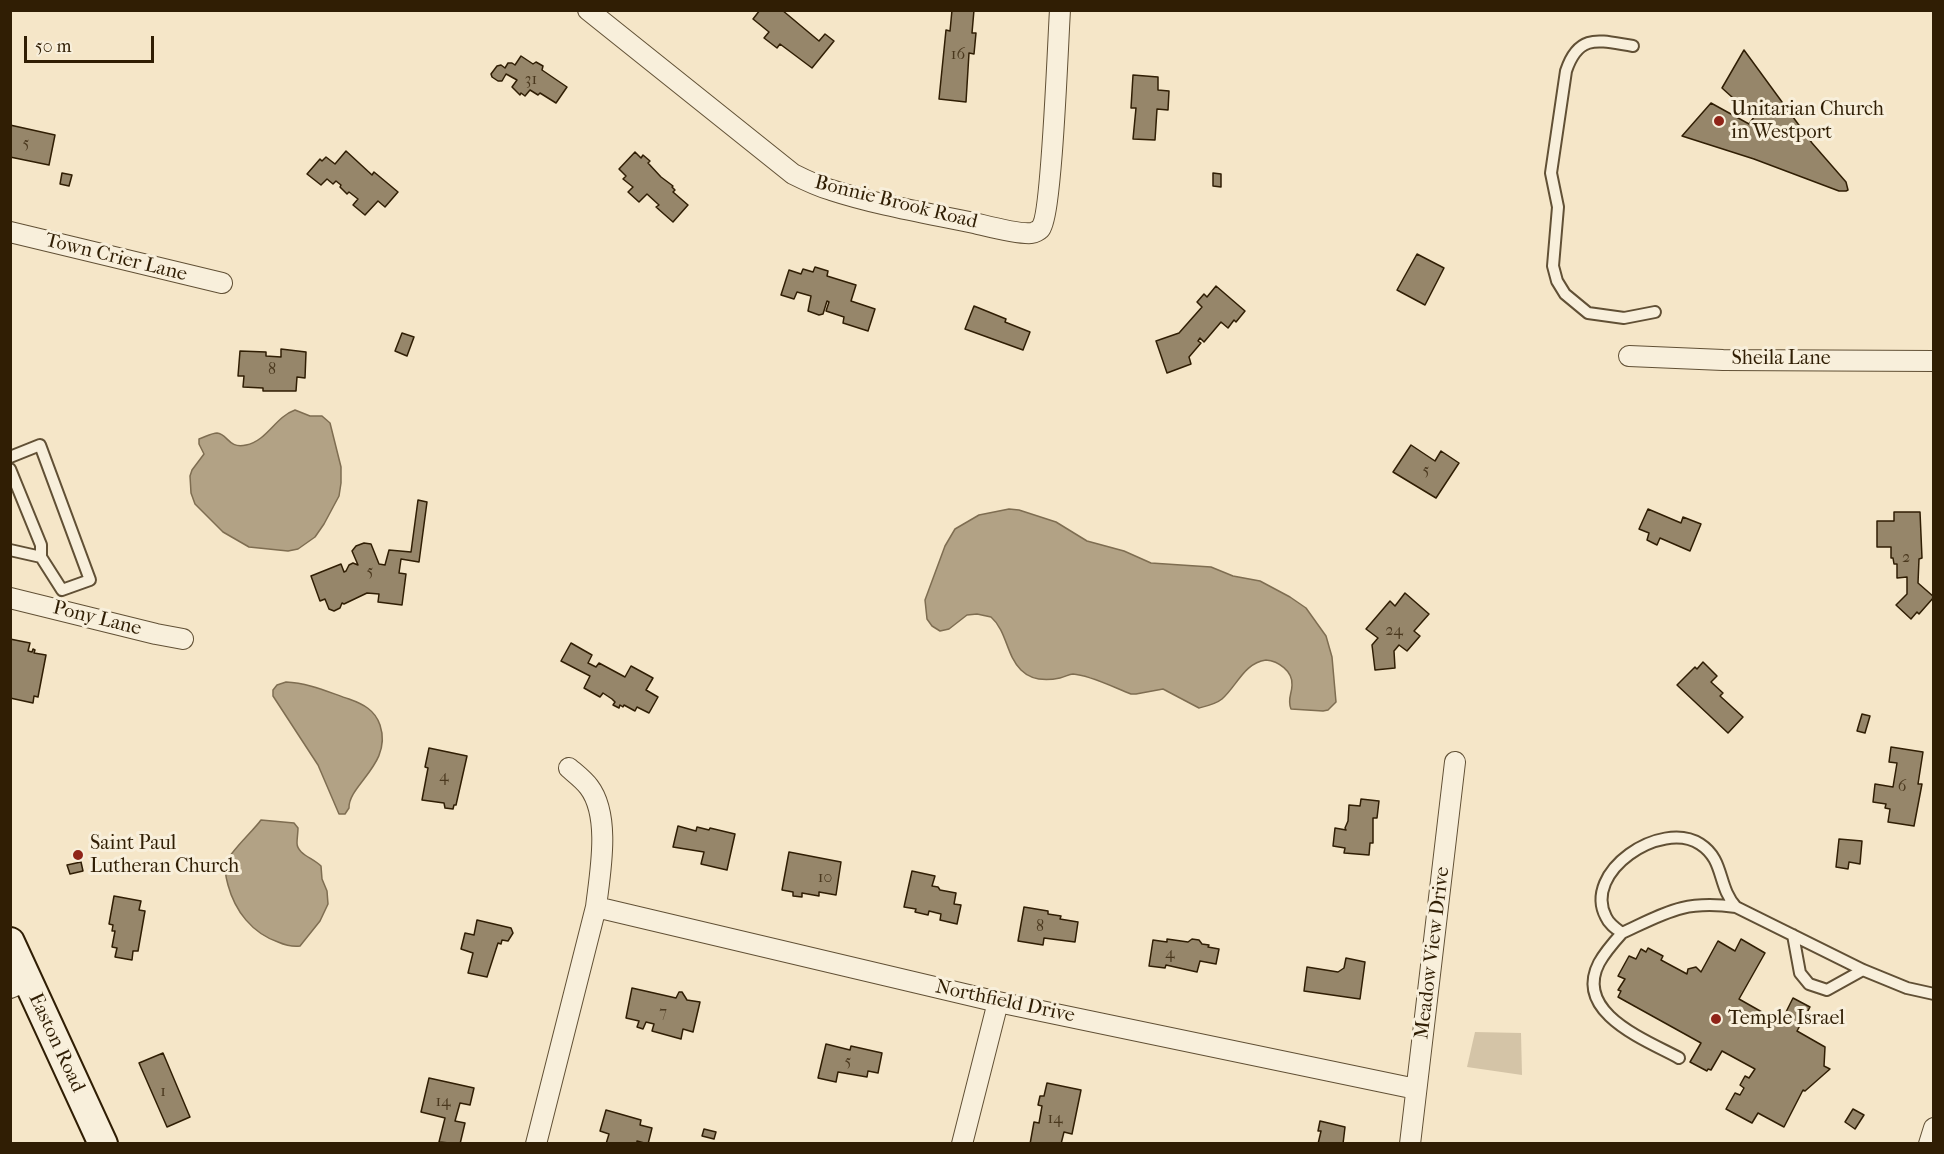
<!DOCTYPE html>
<html>
<head>
<meta charset="utf-8">
<style>
  body { margin:0 }
  #map { position:relative; width:1944px; height:1154px; overflow:hidden; background:#f5e6c8; font-family:"IM FELL French Canon",serif }
  canvas { display:block }
  .frame { position:absolute; inset:0; border:12px solid #301e04; pointer-events:none }
  .scale { position:absolute; left:24px; top:36px; width:130px; height:27px; box-sizing:border-box; border:3px solid #301e04; border-top:0; padding-left:8px; font-size:18px; line-height:21px; white-space:nowrap; color:#301e04; -webkit-text-stroke:4px #f8efdb; paint-order:stroke }
</style>
</head>
<body>
<div id="map">
<canvas width="1944" height="1154"></canvas>
<div class="frame"></div>
<div class="scale">50 m</div>
</div>
<script>
const c = document.querySelector('canvas').getContext('2d');
c.lineJoin = 'round';
function fill(path, color) {
  c.fillStyle = color;
  c.fill(path, 'evenodd');
}
function strokePath(path, color, width, dash) {
  c.strokeStyle = color;
  c.lineWidth = width;
  c.lineCap = dash ? 'butt' : 'round';
  c.setLineDash(dash || []);
  c.stroke(path);
}
function write(font, color, halo, rows, align = 'center') {
  c.font = font + ' "IM FELL French Canon",serif';
  c.lineWidth = 6;
  c.setLineDash([]);
  c.textBaseline = 'middle';
  c.strokeStyle = halo;
  c.fillStyle = color;
  for (const [text, x, y, turn = 0] of rows) {
    c.save();
    c.translate(x, y);
    c.rotate((+turn || 0) * Math.PI / 180);
    c.textAlign = isNaN(turn) ? turn : align;
    if (halo) c.strokeText(text, 0, 0);
    c.fillText(text, 0, 0);
    c.restore();
  }
}
const green = new Path2D(`
  M1475,1032L1521,1033L1522,1075L1467,1067Z`);
const water = new Path2D(`
  M295,410L310,416H322L330,423L341,467V483L339,496L324,524L315,537L298,549L288,551L249,547L223,532L195,504L191,493L190,476L192,470L204,454L199,444V439C205,437 212,433 217,433C228,434 228,449 246,445C267,441 275,417 295,410Z
  M1009,509L1019,510L1056,522L1087,541L1124,551L1151,563L1211,567L1233,576L1260,581L1290,597L1306,608L1326,636L1332,657L1336,702L1328,710L1323,711L1291,709C1287,699 1292,694 1292,685C1293,671 1278,661 1266,660C1244,663 1237,686 1222,699C1216,704 1207,706 1199,708L1163,689L1136,694H1131C1115,688 1090,675 1073,674C1069,674 1065,677 1060,678C1046,681 1031,680 1021,670C1006,655 1007,631 991,617L977,614L967,615L949,629L940,631L932,626L927,619L925,600L945,546L955,529L979,515Z
  M286,682C309,683 328,692 349,699C363,704 375,710 380,725C393,764 348,785 349,808L345,814H339L318,765L273,696V690L277,685Z
  M261,820L294,823L298,828C298,833 297,838 297,843C297,854 313,858 321,866L322,879L327,891L328,904L320,921L300,946C292,947 285,945 278,942C252,933 235,911 228,885C226,878 224,870 226,863C228,854 254,830 261,820Z`);
const building = new Path2D(`
  M760,10H782L819,41L825,34L834,41L812,68L780,44L777,48L764,38L769,32L753,19Z
  M952,10H974L972,33H976L974,54L969,53L966,102L939,99L946,30L950,31Z
  M1744,50L1812,143L1846,182L1848,190L1846,191H1839L1754,159L1682,136L1711,103L1749,124L1754,117L1722,88Z
  M521,56L533,64L536,62L543,66L542,70L567,87L556,103L540,93L538,95L530,90L525,96L521,93L520,95L512,87L517,80L508,75L506,74L502,81H498L492,77L491,74L497,66L501,65L505,68L508,63H512L515,65Z
  M1133,75L1158,77V90L1169,91L1168,110L1157,109L1155,140L1133,139L1136,108H1131Z
  M10,125L55,135L49,165L10,157Z
  M346,151L372,175L374,172L398,192L385,207L378,201L365,215L353,205L358,199L349,192L347,194L340,187L341,185L336,181L333,184L327,179L321,185L307,174L320,159L322,161L326,157L335,164Z
  M635,152L641,158L643,155L650,161L648,163L661,177L673,186L672,187L675,190L673,192L688,205L673,222L656,207L659,205L647,194L639,202L628,192L633,187L623,179L626,176L619,169Z
  M62,173L72,175L69,186L60,184Z
  M1213,173L1221,174V187L1213,186Z
  M1417,254L1444,268L1425,305L1397,290Z
  M815,267L828,271L827,276L856,285L851,301L875,309L868,331L843,323L844,317L826,311L829,302L827,301L823,314L819,315L808,311L811,296L797,292L794,299L781,295L789,270L801,274L803,269L813,272Z
  M1216,286L1245,311L1236,322L1234,320L1228,328L1221,322L1204,342L1200,338L1198,341L1201,343L1189,357L1191,364L1167,373L1156,341L1179,333L1202,307L1197,302L1204,294L1207,297Z
  M974,306L1006,319L1005,322L1030,332L1023,350L965,329Z
  M402,333L414,337L407,356L395,351Z
  M281,349L306,352L305,378L297,377L296,391H263V388L243,387L244,376H238L240,351L266,352V356L281,357Z
  M1411,445L1435,461L1441,451L1459,463L1436,498L1393,472Z
  M418,500L427,502L419,562L401,559L399,573L406,574L402,605L378,602L379,594L367,593L344,604L342,603L340,608L334,611L329,609L325,599L320,601L311,576L341,564L344,572L346,571L349,565L353,563L358,565L352,551L356,546L364,543L371,544L379,564L385,565L389,550L411,552Z
  M1648,509L1681,523L1683,517L1701,524L1690,551L1660,538L1657,545L1647,540L1649,533L1639,529Z
  M1894,512H1920L1922,558L1919,559L1918,583L1934,597L1919,614L1917,612L1911,619L1896,605L1907,594V577L1897,578V564H1894L1893,558H1891V547H1877V521H1894Z
  M1405,593L1429,614L1414,631L1420,636L1407,651L1399,645L1394,651L1395,668L1375,670L1372,645L1378,638L1366,629L1390,601L1395,606Z
  M10,639L30,643L28,651L32,652L33,649L35,650L34,653L46,655L38,697L34,696L33,703L10,698Z
  M571,643L592,655L588,663L596,667L599,663L625,677L631,666L653,678L646,690L658,697L649,713L637,707L635,711L624,705L623,707L620,705L619,708L613,705L615,702L612,699L603,693L600,697L584,688L590,676L561,661Z
  M1703,662L1717,676L1711,682L1723,693L1720,696L1743,717L1728,733L1677,685L1695,667L1697,669Z
  M1862,714L1870,716L1865,733L1857,731Z
  M1891,747L1923,752L1918,784H1922L1914,826L1888,822L1890,809L1885,808L1886,804L1873,802L1875,784L1893,787L1897,763L1889,762Z
  M429,748L467,756L456,805H454L453,809L445,808L444,803L422,800L428,768L425,767Z
  M1361,799L1379,801L1377,818H1373V843H1370L1369,855L1344,853L1345,848L1333,846L1335,828L1346,830L1345,828L1348,821L1349,805L1360,806Z
  M678,826L696,831L697,827L709,830L710,828L735,834L727,870L701,864L704,852L673,847Z
  M1839,839L1862,841L1860,864L1849,862L1848,869L1836,867Z
  M789,852L841,862L836,895L819,892V896L802,893V897L793,896V892L782,890Z
  M81,862L83,871L70,874L67,865Z
  M912,871L935,876L932,886L938,887L940,890L956,893L954,904L961,905L957,924L940,920L941,914L929,911L928,915L915,912L916,909L904,907Z
  M114,896L141,901L139,910L145,911L138,951H133L132,960L115,957L117,948L112,947L115,931H112L113,925L109,924Z
  M1024,907L1048,911V914L1061,916L1060,919L1078,922L1075,942L1044,938L1043,945L1018,941Z
  M477,920L511,928L513,933L508,941L502,940L501,944L498,943L487,977L468,973L473,953L461,949L465,933L474,935Z
  M1167,939L1188,942L1192,939L1199,940L1202,944L1209,945L1208,947L1219,949L1216,964L1200,961L1197,972L1166,965L1165,968L1149,966L1153,940L1167,942Z
  M1741,939L1765,953L1739,999L1776,1020L1778,1017L1782,1020L1793,998L1810,1007L1797,1031L1825,1047L1824,1066L1830,1069L1805,1091L1803,1090L1784,1127L1758,1113L1752,1123L1726,1109L1735,1093L1740,1095L1744,1088L1740,1085L1745,1076L1749,1078L1755,1069L1722,1051L1711,1070L1708,1069L1707,1071L1690,1062L1701,1043L1618,997L1621,991L1618,990L1625,979L1618,976L1629,956L1636,959L1641,949L1646,952L1648,948L1663,956L1661,960L1687,974L1688,969L1696,967L1701,972L1718,941L1735,951Z
  M1346,958L1365,962L1360,999L1304,991L1307,967L1338,972L1344,968Z
  M632,988L676,998L679,992H682L687,1000L700,1002L693,1032L683,1029L681,1039L652,1031L654,1024L646,1022L643,1029L637,1027L639,1021L626,1018Z
  M826,1044L850,1050L851,1046L882,1053L878,1073L868,1071L867,1077L838,1072L836,1082L818,1078Z
  M163,1053L190,1117L167,1127L139,1063Z
  M429,1078L474,1088L470,1105L460,1103L455,1121L465,1123L460,1144L439,1142L445,1118L421,1112Z
  M1047,1083L1081,1090L1072,1134L1064,1132L1061,1144H1030L1034,1122L1039,1123L1042,1106L1038,1105L1040,1096H1044Z
  M1853,1109L1864,1115L1855,1129L1845,1122Z
  M606,1110L641,1120L640,1125L652,1128L648,1144L637,1141V1144H606L609,1134L600,1131Z
  M1320,1121L1345,1127L1343,1144H1318L1321,1131H1318Z
  M704,1129L716,1132L714,1139L702,1136Z`);
const service = new Path2D(`
  M1633,46C1600,41 1579,32 1566,71L1551,173L1558,207L1553,266L1557,281L1565,294L1588,313L1624,318L1655,312
  M10,457L40,445L90,580L62,590L41,557
  M10,469L41,545V557L10,550
  M1736,907C1717,886 1725,860 1700,844C1661,819 1582,872 1606,917C1609,924 1615,928 1622,933C1667,912 1684,900 1736,907L1863,970L1907,988L1934,994
  M1622,933C1613,943 1605,952 1599,963C1573,1013 1646,1040 1679,1058
  M1793,935L1800,973L1809,984L1827,990L1863,970`);
const minor = new Path2D(`
  M588,10L793,174C805,180 817,186 831,190C877,205 926,213 974,223C987,226 1020,235 1032,233C1034,233 1039,230 1040,229C1052,217 1058,39 1060,10
  M10,232L222,283
  M1629,356L1723,360L1934,361
  M10,598L156,634L183,639
  M596,907L998,1002L1416,1089
  M10,988L27,981
  M536,1144L596,907C600,873 611,816 589,787C584,780 576,774 569,768
  M962,1144L998,1002
  M1410,1144L1455,762
  M1929,1144L1934,1128`);
const secondary = new Path2D(`
  M10,942L103,1144`);
const markers = [
  [1719,121,6,"#8f2418"],
  [78,855,6,"#8f2418"],
  [1716,1019,6,"#8f2418"]
];
const numberNames = [
  ["16",958,55],
  ["31",531,80],
  ["5",26,144],
  ["8",272,370],
  ["5",1426,471],
  ["2",1906,558],
  ["5",370,572],
  ["24",1394,631],
  ["4",444,777],
  ["6",1902,787],
  ["10",825,878],
  ["8",1040,927],
  ["4",1170,954],
  ["7",663,1013],
  ["5",848,1062],
  ["1",163,1092],
  ["14",443,1102],
  ["14",1055,1119]
];
const poiNames = [
  ["Unitarian Church",1731,110],
  ["in Westport",1731,133],
  ["Saint Paul",90,844],
  ["Lutheran Church",90,867],
  ["Temple Israel",1728,1019]
];
const streetNames = [
  ["Bonnie Brook Road",896,203,14],
  ["Town Crier Lane",116,258,14],
  ["Sheila Lane",1781,359],
  ["Pony Lane",97,619,14],
  ["Meadow View Drive",1433,953,-83],
  ["Northfield Drive",1005,1002,12],
  ["Easton Road",56,1043,65]
];
fill(green, '#d4c4a7');
fill(water, '#b2a285');
strokePath(water, '#7e6d51', 1.5);
fill(building, '#96866a');
strokePath(building, '#301e04', 1.5);
strokePath(service, '#615035', 14);
strokePath(minor, '#615035', 22);
strokePath(secondary, '#301e04', 32);
strokePath(service, '#f8efdb', 10);
strokePath(minor, '#f8efdb', 20);
strokePath(secondary, '#f8efdb', 28);
for (const [x, y, r, color] of markers) {
  const dot = new Path2D();
  dot.arc(x, y, r, 0, 2 * Math.PI);
  c.fillStyle = color;
  c.fill(dot);
  strokePath(dot, '#f8efdb', 2);
}
write('16px', '#4a381e', null, numberNames);
write('20px', '#301e04', '#f8efdb', poiNames, 'left');
write('20px', '#301e04', '#f8efdb', streetNames);
</script>
</body>
</html>
